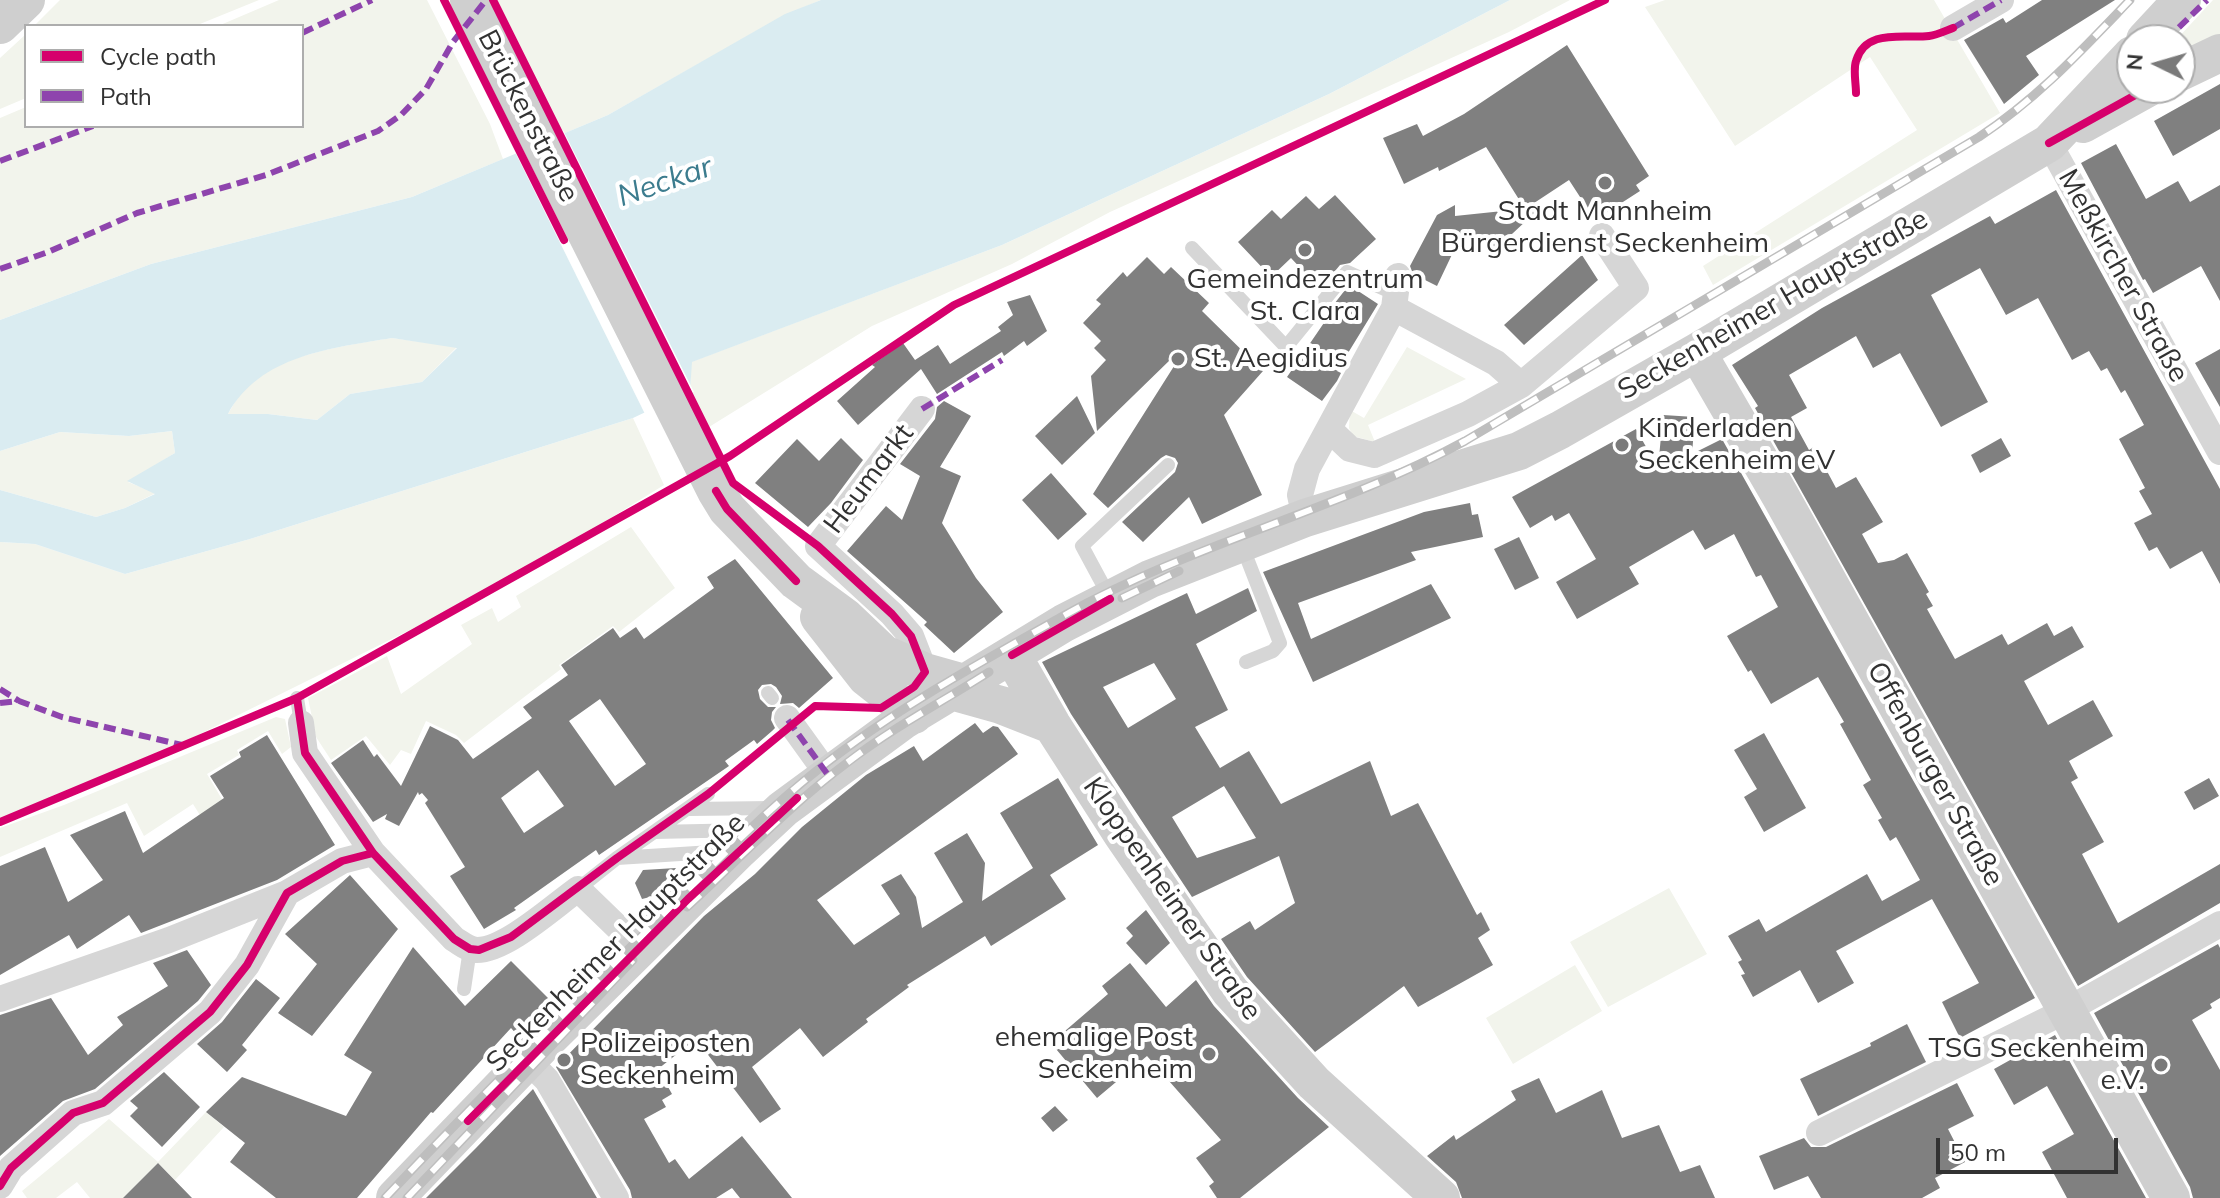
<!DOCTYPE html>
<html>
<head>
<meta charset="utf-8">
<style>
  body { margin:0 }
  #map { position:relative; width:2220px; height:1198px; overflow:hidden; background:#fff; font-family:Mulish,sans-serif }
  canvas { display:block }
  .legend { position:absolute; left:24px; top:24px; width:280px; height:104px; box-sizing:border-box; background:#fff; border:2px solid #adadad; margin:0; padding:10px 14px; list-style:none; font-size:24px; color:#323232 }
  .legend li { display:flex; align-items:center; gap:16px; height:40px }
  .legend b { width:40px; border:2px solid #adadad }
  .north { position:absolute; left:2116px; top:24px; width:80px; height:80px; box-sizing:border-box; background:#fff; border:2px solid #adadad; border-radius:50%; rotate:275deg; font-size:22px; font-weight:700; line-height:32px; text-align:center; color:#323232 }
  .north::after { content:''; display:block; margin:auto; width:28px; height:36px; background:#7a7a7a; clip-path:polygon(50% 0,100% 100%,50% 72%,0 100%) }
  .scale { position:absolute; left:1936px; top:1138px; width:182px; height:36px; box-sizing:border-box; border:4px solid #323232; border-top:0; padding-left:10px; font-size:24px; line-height:28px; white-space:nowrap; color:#323232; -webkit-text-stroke:6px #fff; paint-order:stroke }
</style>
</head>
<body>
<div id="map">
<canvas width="2220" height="1198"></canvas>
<ul class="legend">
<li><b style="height:10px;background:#d6006c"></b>Cycle path</li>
<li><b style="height:10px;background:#8e44ad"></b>Path</li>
</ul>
<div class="north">N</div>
<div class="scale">50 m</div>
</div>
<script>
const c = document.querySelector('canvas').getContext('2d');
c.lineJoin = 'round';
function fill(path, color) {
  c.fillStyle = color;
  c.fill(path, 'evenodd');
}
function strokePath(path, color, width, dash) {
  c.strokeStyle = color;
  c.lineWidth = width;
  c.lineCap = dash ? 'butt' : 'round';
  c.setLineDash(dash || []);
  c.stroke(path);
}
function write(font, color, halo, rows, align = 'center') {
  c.font = font + ' Mulish,sans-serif';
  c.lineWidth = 8;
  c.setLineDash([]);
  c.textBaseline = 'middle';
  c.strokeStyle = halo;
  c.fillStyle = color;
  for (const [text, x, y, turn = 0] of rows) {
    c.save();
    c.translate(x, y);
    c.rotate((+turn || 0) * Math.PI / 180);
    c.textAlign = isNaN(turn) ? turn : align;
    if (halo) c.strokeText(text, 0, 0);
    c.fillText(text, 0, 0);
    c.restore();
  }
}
const green = new Path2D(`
  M60,0H259L195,26H34Z
  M279,0H427L490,124L503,159L412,197L151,264L0,320V118L26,107V126H302V26H218Z
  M492,0H821L785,15L608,115L558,136Z
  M1510,0H1570L1509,32L1110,212L1012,264L872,326L709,427L690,391L691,362L1002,245L1329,94Z
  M1665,0H1934L2000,113L1713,285L1703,266L1917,130L1870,57L1735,146L1645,7Z
  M2213,0H2220V42L2180,61V40H2176Z
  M26,34V98L0,109V58Z
  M392,338L457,347L422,382L350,394L317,420L268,414H228C233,406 238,395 245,388C277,354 348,345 392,338Z
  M1407,347L1466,379L1368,425L1375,442L1353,436L1349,428L1350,410L1364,418Z
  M633,418L664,485L554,553L430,620L196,736L68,795L0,819V542L35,544L125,574L250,539Z
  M172,431L175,453L128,482L156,493L125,508L96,517L0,490V451L60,432L129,436Z
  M631,527L675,588L619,632L613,626L559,665L561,669L464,743L456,735L426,721L411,754L401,750L390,765L366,736L331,760L316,737L308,698L387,656L401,694L472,644L461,625L492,608L498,622L521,607L516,596Z
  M276,717L285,719L291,747L282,754L268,731L237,750L239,755L207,774L226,806L208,828L193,804L144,836L127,803L0,857V828L64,805Z
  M1669,888L1707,954L1608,1007L1570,942Z
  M1575,965L1602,1011L1513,1064L1486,1018Z
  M206,1112L224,1127L175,1180L158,1163L123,1198H90L77,1182L56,1198H27L22,1191L109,1119L158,1162Z`);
const water = new Path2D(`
  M821,0H1510L1329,94L1002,245L692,362L690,391L633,418L250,539L125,574L35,544L0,542V490L96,517L125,508L155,494L127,481L175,453L172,431L129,436L60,432L0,451V320L151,264L412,197L608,115L785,14ZM392,338L457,348L422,382L350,394L317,420L268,414H228C260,355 332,348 392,338Z`);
const pier = new Path2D(`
  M563,130L694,392L646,416L514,150Z`);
const building = new Path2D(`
  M2042,0H2115L2026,56L2039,75L2004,104L1964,40L2003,18L2006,23Z
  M1567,45L1649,176L1636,185L1640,191L1595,220L1569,180L1525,209L1486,147L1439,171L1438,167L1404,184L1383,138L1417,124L1423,136L1464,114Z
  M2220,84V129L2173,156L2154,121Z
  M2116,144L2146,199L2178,181L2190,202L2220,185V301L2201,266L2153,293L2145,279L2143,280L2081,163Z
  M2056,190L2220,489V584L2202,551L2170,569L2157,547L2149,551L2134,523L2152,514L2139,491L2145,488L2119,439L2144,425L2125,390L2121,393L2107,368L2101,371L2089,351L2072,360L2038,298L2006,315L1980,268L1931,295L1988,402L1941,427L1900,353L1873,368L1856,336L1789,375L1807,408L1791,417L1809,450L1814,447L1836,488L1856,477L1883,522L1862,534L1878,563L1894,560L1907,553L1929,592L1926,594L1933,606L1927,609L1955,659L2002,634L2008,645L2047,623L2054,636L2072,626L2084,647L2024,681L2048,725L2093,700L2113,736L2069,761L2078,778L2071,782L2104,842L2082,854L2118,923L2220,864V903L2078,986L1755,408L1758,406L1732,365L1822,308L1990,216L1995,224Z
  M1335,195L1376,239L1350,263L1340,265L1320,289L1291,258L1271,277L1238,242L1272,210L1281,219L1306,196L1319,209Z
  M1455,205V216L1541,207L1498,247L1457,244L1437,286L1413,274L1410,266L1437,215Z
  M1582,255L1598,280L1524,345L1504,325Z
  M1147,257L1164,274L1171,267L1209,303L1202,311L1263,371L1224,415L1262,495L1202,524L1189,497L1143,542L1122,522L1175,472L1178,463L1175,458L1166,455L1161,458L1108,508L1093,494L1176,363L1171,359L1097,431L1091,376L1106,360L1094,348L1101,341L1083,323L1101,304L1096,300L1123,272L1127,277Z
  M1349,285L1378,304L1337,371L1341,373L1337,381L1322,401L1287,377L1330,314L1327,313Z
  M1030,295L1047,331L1027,346L1024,341L1004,356L1002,352L937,394L921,369L858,425L837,401L875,367L872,365L903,343L915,360L938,345L950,364L1001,331L998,327L1013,315L1007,302Z
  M2220,349V407L2195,363Z
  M1077,396L1095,433L1062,465L1035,436Z
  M944,401L971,416L940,467L961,476L942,523L976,578L1003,612L954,653L924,625L927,622L847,551L886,506L902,520L920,476L900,464L935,419L937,407Z
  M1663,415L1695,417L1692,454L1722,439L2035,998L1960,1038L1942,1002L1979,983L1932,899L1836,951L1854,983L1818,1003L1800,970L1753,997L1741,975L1745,974L1738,962L1742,960L1728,936L1759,919L1766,932L1867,874L1882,901L1920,880L1896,837L1890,841L1878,820L1882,818L1863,785L1871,780L1840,724L1844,722L1818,677L1771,704L1751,670L1748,672L1727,636L1778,607L1761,575L1756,577L1734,534L1705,550L1693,530L1629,567L1639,584L1577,619L1556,582L1596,559L1569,513L1555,521L1552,515L1530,528L1512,497L1636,429L1658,468Z
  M841,438L863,460L831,503L808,527L755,483L797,439L819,461Z
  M2001,438L2011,456L1980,473L1971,455Z
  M1051,473L1087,514L1058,540L1022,500Z
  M1470,503L1472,515L1478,514L1483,537L1411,552L1416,560L1298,603L1311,639L1431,584L1451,618L1313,682L1263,572L1424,512Z
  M1519,537L1539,578L1515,590L1494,549Z
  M735,559L833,678L799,708L793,703L780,704L782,696L776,687L771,684L762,685L758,690L760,699L768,707H776L772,712L771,720L775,728L772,731L757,744L754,740L725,761L729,766L599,855L596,850L514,908L516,910L484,929L450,876L465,867L425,803L428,800L422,793L419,795L418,792L399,826L385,819L387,814L373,822L331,763L363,740L374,757L377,754L401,786L430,726L458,740L473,759L532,718L523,707L568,675L561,665L613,628L620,638L636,627L644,639L714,588L707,577ZM600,699L646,764L615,786L569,721ZM538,770L564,806L524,833L501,798Z
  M1248,588L1257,611L1196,644L1228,710L1195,727L1220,768L1249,751L1281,804L1370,761L1391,816L1418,803L1477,915L1481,912L1490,930L1478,938L1493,965L1418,1007L1404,986L1315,1052L1247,977L1221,939L1250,921L1255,930L1295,903L1279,856L1192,897L1071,714L1042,662L1187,593L1196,614ZM1154,663L1176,699L1128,728L1103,687ZM1224,786L1256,838L1197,858L1172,817Z
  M975,723L983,733L993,726L998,727L1018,754L817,900L854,945L900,914L881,885L901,874L916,897L922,928L963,902L934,853L967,833L985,863L982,901L1033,868L1000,813L1058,778L1098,845L1050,875L1066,899L991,946L985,936L907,985L909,987L866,1019L868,1022L823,1057L800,1028L752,1067L781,1109L760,1123L696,1039L658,1069L672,1094L662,1100L666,1107L644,1119L669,1163L675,1159L689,1179L742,1136L792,1198H740L732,1188L716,1198H632L630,1190L556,1067L704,916L755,874L802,827L866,775L914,746L923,761Z
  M1764,733L1806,808L1764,832L1744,797L1757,789L1734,750Z
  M267,735L335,845L277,880L141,933L129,915L77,949L69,935L0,975V866L45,847L68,902L103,880L70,835L125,811L143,853L224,798L210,776L241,757L239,752Z
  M2209,778L2219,796L2194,810L2184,792Z
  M676,868L654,896L642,899L635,883L643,870Z
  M350,875L398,929L312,1036L278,1013L317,964L285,934Z
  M1146,910L1170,943L1146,965L1126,943L1133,936L1126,928Z
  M2218,944L2220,948V998L2210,1004L2212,1008L2192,1020L2220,1070V1198H2193L2190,1187L2094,1013Z
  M413,947L465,1006L511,961L553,1003L519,1037L511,1028L433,1113L431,1112L357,1198H276L230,1162L245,1143L206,1112L242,1077L346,1116L372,1072L344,1055Z
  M187,950L211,985L198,1001L95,1089L63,1101L0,1156V1015L51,998L88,1055L123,1025L117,1017L168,986L153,963Z
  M1130,963L1166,1007L1196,980L1214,1006L1298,1098L1329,1127L1240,1198H1217L1209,1186L1214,1182L1196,1158L1221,1140L1147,1056L1097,1098L1051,1043L1108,994L1102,986Z
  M256,979L280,998L242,1045L247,1050L227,1072L197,1044L222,1022Z
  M1907,1024L1926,1062L1818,1116L1800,1079L1871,1046L1870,1043Z
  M2055,1035L2146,1198H2067L2042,1152L2074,1134L2047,1086L2014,1105L1994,1069Z
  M164,1072L200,1107L162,1147L130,1116L138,1108L130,1101Z
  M1539,1078L1556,1113L1602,1090L1622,1138L1659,1125L1680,1172L1700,1165L1715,1198H1462L1456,1182L1427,1156L1454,1135L1456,1140L1516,1100L1511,1091Z
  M1957,1083L1974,1116L1948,1129L1965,1162L1935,1178L1940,1188L1922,1198H1821L1808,1176L1774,1190L1759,1156L1804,1138L1811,1147H1826Z
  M533,1089L597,1198H426L476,1148Z
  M1055,1106L1068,1120L1053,1132L1041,1118Z
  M158,1163L192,1198H123Z`);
const lane = new Path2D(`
  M1192,248L1286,347L1347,272L1396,294
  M1241,543L1280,643L1273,651L1246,662
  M1110,598L1082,546L1168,465
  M768,693L772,698
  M297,698L301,723
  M689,809L772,808
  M654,832L750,830
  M617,858L728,851
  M578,889L617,858L708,794
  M464,989L470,949`);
const street = new Path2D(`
  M1953,28L2001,0
  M2049,143L2220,452
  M1394,308L1398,276
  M922,409L818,546L892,614L911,636L925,672
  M1330,430L1350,449L1374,455
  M1374,455L1468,414L1521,385L1636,288L1602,236
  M1305,518L1300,495L1307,469L1394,308L1496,363L1521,385
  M787,718L828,775
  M301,723L305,753L373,853L454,939C461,943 467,949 476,950C505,951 554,906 578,889L639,948
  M0,999L169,940L287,893L342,861L373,853
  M527,1060L547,1080L616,1198
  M1819,1133L2067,1010L2220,924
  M0,1186L11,1168L73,1113L103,1103L210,1012L247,965L287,893`);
const secondary = new Path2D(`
  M469,0L716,491L727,509L796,581L845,617L884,654L925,672L964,683
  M0,25L26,0
  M2145,40L2182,0
  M2180,72L2220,53
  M2083,124L2148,88
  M1697,352L1781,497L2171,1198
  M819,617L866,677L914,715
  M1012,655L1052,725L1122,834L1230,991L1314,1083L1441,1198
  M951,691L1001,705L1052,725
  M395,1198L548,1039L739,850L783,809L904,720L1064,623L1150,579L1305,518L1519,451L1560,430L1697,352L2049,143L2132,55`);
const rail = new Path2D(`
  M1122,598L1179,571
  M687,907C740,858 790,805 848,762C892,728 942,702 989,672
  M385,1198C476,1102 569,1008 663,915C714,864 763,813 820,768C895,709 981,662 1065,615C1192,543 1337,511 1465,441L1979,137C2039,97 2080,52 2130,0
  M407,1198L633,960`);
const quiet = new Path2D(`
  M1953,28L2001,0
  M302,33L372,0
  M2166,40L2207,0
  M2167,88L2171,94
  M0,161L93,126
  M0,269L48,252L137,213L266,175L378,131L401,115L426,89L453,42L486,0
  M922,409L1002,360
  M0,689L19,701
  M0,703L19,701L62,717L182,745
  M788,720L828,775`);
const cycleway = new Path2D(`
  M444,0L564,240
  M1856,93C1856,83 1853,70 1856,61C1866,28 1903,39 1929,36C1937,35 1945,31 1953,28
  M2049,143L2148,88
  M716,491L727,509L796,581
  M1012,655L1110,599
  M297,698L305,753L373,853L454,939L470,949L479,950L511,937L617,858L708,794L815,706L881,708L914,687L925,672L911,636L892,614L818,546L733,483L493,0
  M0,822L297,698L730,456L954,305L1605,0
  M468,1121L688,899L797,798
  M0,1186L11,1168L73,1113L103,1103L210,1012L247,965L287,893L342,861L373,853`);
const markers = [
  [1605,183,8,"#7a7a7a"],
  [1305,250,8,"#7a7a7a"],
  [1178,359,8,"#7a7a7a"],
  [1622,445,8,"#7a7a7a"],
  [1209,1054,8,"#7a7a7a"],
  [564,1060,8,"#7a7a7a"],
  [2161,1065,8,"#7a7a7a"]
];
const streetNames = [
  ["Brückenstraße",528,116,63],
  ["Meßkircher Straße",2123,276,61],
  ["Seckenheimer Hauptstraße",1773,305,-30],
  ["Heumarkt",869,479,-53],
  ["Offenburger Straße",1935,774,61],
  ["Kloppenheimer Straße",1172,899,55],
  ["Seckenheimer Hauptstraße",616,943,-45]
];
const poiNames = [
  ["Stadt Mannheim",1605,212,"center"],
  ["Bürgerdienst Seckenheim",1605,244,"center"],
  ["Gemeindezentrum",1305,280,"center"],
  ["St. Clara",1305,312,"center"],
  ["St. Aegidius",1194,359],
  ["Kinderladen",1638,429],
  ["Seckenheim eV",1638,461],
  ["ehemalige Post",1193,1038,"right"],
  ["Seckenheim",1193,1070,"right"],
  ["Polizeiposten",580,1044],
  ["Seckenheim",580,1076],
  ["TSG Seckenheim",2145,1049,"right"],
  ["e.V.",2145,1081,"right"]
];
const waterNames = [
  ["Neckar",665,182,-19]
];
fill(green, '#f2f4ec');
fill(water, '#daecf1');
fill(pier, '#fff');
fill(building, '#808080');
strokePath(lane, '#d6d6d6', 14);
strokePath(street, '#d6d6d6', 26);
strokePath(secondary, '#cfcfcf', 38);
strokePath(rail, '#bebebe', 9);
strokePath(rail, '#fff', 6, [18]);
strokePath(quiet, '#8e44ad', 6, [12, 6]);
strokePath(cycleway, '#d6006c', 8);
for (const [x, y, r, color] of markers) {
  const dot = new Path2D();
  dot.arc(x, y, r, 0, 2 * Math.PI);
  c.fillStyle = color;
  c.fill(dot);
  strokePath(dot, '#fff', 3);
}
write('28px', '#323232', '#fff', streetNames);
write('28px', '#323232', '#fff', poiNames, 'left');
write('italic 30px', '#3c7c8e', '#fff', waterNames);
</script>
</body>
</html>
